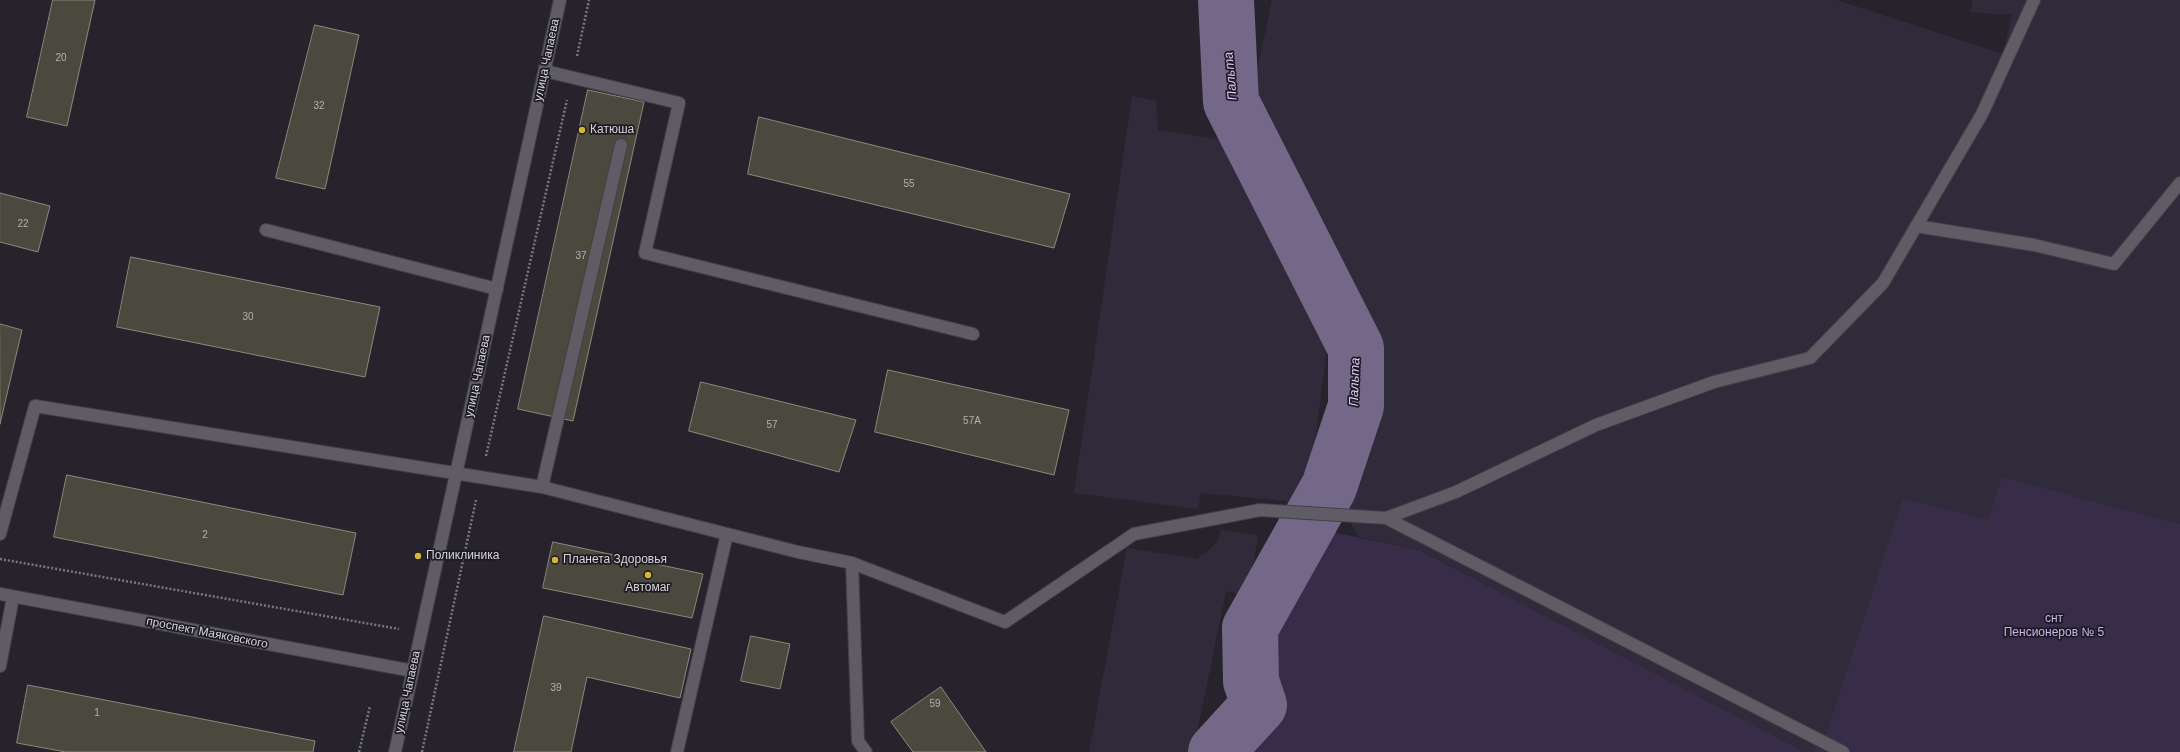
<!DOCTYPE html>
<html>
<head>
<meta charset="utf-8">
<style>
  body { margin:0 }
  canvas { display:block; background:#26232c }
</style>
</head>
<body>
<canvas width="2180" height="752"></canvas>
<script>
const c = document.querySelector('canvas').getContext('2d');
c.lineJoin = 'round';
function fill(path, color) {
  c.fillStyle = color;
  c.fill(path, 'evenodd');
}
function strokePath(path, color, width, dash) {
  c.strokeStyle = color;
  c.lineWidth = width;
  c.lineCap = dash ? 'butt' : 'round';
  c.setLineDash(dash || []);
  c.stroke(path);
}
function write(font, color, halo, rows, align = 'center') {
  c.font = font + ' Arial,sans-serif';
  c.lineWidth = 3.5;
  c.setLineDash([]);
  c.textBaseline = 'middle';
  c.strokeStyle = halo;
  c.fillStyle = color;
  for (const [text, x, y, turn = 0] of rows) {
    c.save();
    c.translate(x, y);
    c.rotate((+turn || 0) * Math.PI / 180);
    c.textAlign = isNaN(turn) ? turn : align;
    if (halo) c.strokeText(text, 0, 0);
    c.fillText(text, 0, 0);
    c.restore();
  }
}
const built = new Path2D(`
  M1272,0H1836L2003,54L2012,15L1971,12L1972,0H2180V524L2002,477L1988,519L1903,498L1827,731L1813,752H1805L1419,550L1359,537L1335,498L1372,372L1360,307L1251,99Z
  M1132,96L1156,101L1158,130L1235,142L1329,332L1307,503L1201,493L1198,509L1074,493Z
  M1221,530L1258,535L1248,596L1226,591L1193,752H1089L1127,548L1197,559L1217,543Z`);
const green = new Path2D(`
  M2002,477L2180,524V752H1813L1827,731L1903,498L1988,519Z
  M1307,527L1419,550L1805,752H1216L1259,705L1251,681L1250,628Z`);
const river = new Path2D(`
  M1216,752L1259,705L1251,681L1250,628L1329,487L1356,406V348L1231,102L1226,0`);
const building = new Path2D(`
  M53,0H95L67,126L27,117Z
  M315,25L359,35L325,189L276,178Z
  M588,90L644,102L573,421L518,409Z
  M759,117L1070,194L1054,248L748,174Z
  M0,193L50,206L38,252L0,242Z
  M131,257L380,307L365,377L117,327Z
  M0,324L22,330L0,424Z
  M888,370L1069,410L1054,475L875,432Z
  M701,382L856,420L839,472L689,431Z
  M67,475L356,533L343,595L54,537Z
  M553,542L703,574L692,618L543,588Z
  M544,616L691,649L680,698L587,677L571,752H514Z
  M751,636L790,644L780,689L741,681Z
  M28,685L315,741L313,752H66L17,743Z
  M941,687L986,752H913L891,722Z`);
const path = new Path2D(`
  M577,56L589,0
  M486,456L567,100
  M0,559L399,629
  M359,752L370,706
  M422,752L476,500`);
const lane = new Path2D(`
  M545,71L679,103L645,253L973,334
  M1916,226L2034,245L2114,264L2180,183
  M266,230L497,289
  M542,487L621,145
  M1386,518L1456,492L1596,425L1714,382L1810,358L1883,283L1982,114L2034,0
  M0,534L35,406L542,487L798,552L852,563L858,741L866,752
  M852,563L1005,622L1134,534L1260,510L1386,518L1843,752
  M0,666L13,597
  M677,752L727,534`);
const secondary = new Path2D(`
  M0,594L413,671
  M395,752L560,0`);
const markers = [
  [582,130,4,"#d4b635"],
  [418,556,4,"#d4b635"],
  [555,560,4,"#d4b635"],
  [648,575,4,"#d4b635"]
];
const numberNames = [
  ["20",61,58],
  ["32",319,106],
  ["55",909,184],
  ["22",23,224],
  ["37",581,256],
  ["30",248,317],
  ["57А",972,421],
  ["57",772,425],
  ["2",205,535],
  ["39",556,688],
  ["59",935,704],
  ["1",97,713]
];
const streetNames = [
  ["улица Чапаева",547,60,-78],
  ["улица Чапаева",478,376,-78],
  ["проспект Маяковского",207,633,11],
  ["улица Чапаева",408,692,-78]
];
const poiNames = [
  ["Катюша",590,130],
  ["Поликлиника",426,556],
  ["Планета Здоровья",563,560],
  ["Автомаг",648,588,"center"]
];
const parkNames = [
  ["снт",2054,619],
  ["Пенсионеров № 5",2054,633]
];
const waterNames = [
  ["Пальта",1231,76,-95],
  ["Пальта",1355,382,-88]
];
fill(built, '#302b3a');
fill(green, '#382d49');
strokePath(river, '#746889', 56);
fill(building, '#4b483d');
strokePath(building, '#8b887c', 1);
strokePath(lane, '#434047', 14);
strokePath(secondary, '#434047', 14);
strokePath(path, '#7a787f', 2.5, [2, 2]);
strokePath(lane, '#5f5c66', 12);
strokePath(secondary, '#5f5c66', 12);
for (const [x, y, r, color] of markers) {
  const dot = new Path2D();
  dot.arc(x, y, r, 0, 2 * Math.PI);
  c.fillStyle = color;
  c.fill(dot);
  strokePath(dot, '#1d1a22', 1.5);
}
write('10px', '#b3b1b3', null, numberNames);
write('12px', '#d6d4da', '#1d1a22', streetNames);
write('12px', '#d6d4da', '#1d1a22', poiNames, 'left');
write('12px', '#c7b2ec', '#1d1a22', parkNames);
write('italic 13px', '#ddccfb', '#1d1a22', waterNames);
</script>
</body>
</html>
